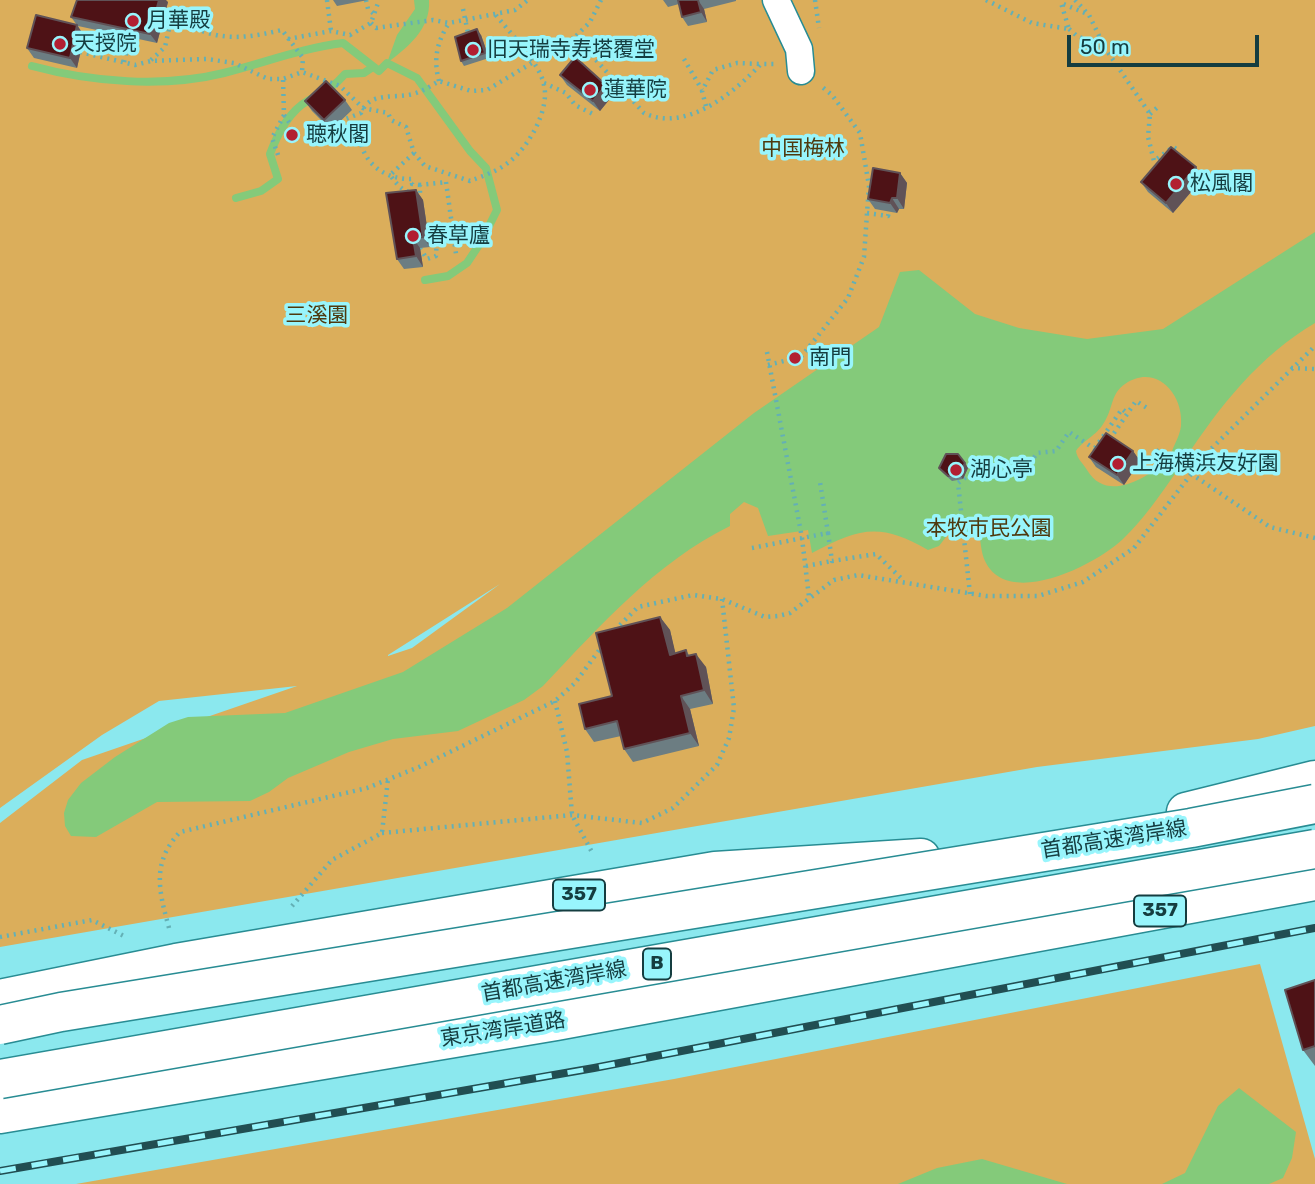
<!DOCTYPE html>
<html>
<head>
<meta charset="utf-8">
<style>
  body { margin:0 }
  #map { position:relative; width:1315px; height:1184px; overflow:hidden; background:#8be8ee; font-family:Rubik,sans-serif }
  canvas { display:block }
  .scale { position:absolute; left:1067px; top:35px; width:192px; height:32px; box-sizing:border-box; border:4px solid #153d40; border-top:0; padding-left:9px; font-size:21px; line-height:24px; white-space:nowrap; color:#153d40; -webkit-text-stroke:5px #98f5fc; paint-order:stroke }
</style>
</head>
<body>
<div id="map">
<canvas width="1315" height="1184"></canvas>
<div class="scale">50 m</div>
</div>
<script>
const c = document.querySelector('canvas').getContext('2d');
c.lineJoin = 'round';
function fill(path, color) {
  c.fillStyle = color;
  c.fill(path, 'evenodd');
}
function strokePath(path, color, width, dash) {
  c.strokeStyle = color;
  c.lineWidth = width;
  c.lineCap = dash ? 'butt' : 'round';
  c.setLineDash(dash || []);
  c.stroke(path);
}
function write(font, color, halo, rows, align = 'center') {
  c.font = font + ' Rubik,"Noto Sans JP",sans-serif';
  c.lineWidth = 7;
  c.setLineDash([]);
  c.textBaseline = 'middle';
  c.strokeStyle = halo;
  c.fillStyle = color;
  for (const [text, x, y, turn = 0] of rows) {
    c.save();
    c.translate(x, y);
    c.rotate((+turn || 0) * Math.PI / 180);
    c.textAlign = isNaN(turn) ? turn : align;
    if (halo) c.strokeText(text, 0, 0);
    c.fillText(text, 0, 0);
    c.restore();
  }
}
const green = new Path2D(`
  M0,0H1315V726L1258,739L1037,767L0,947V823L82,760L297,686L159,701L102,735L0,808ZM500,584L412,648L388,656V655Z
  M1260,964L1315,1159V1184H76L674,1079Z`);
const water = new Path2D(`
  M414,0H429C431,29 408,47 387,63L397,35L415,9Z
  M1315,232V323C1260,355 1219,407 1185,459L1172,451C1175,443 1180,435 1181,426C1184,393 1155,363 1125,384C1111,393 1113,408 1105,421C1096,437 1084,439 1076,451C1077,459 1083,463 1087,470C1106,502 1143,480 1164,463L1177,471C1160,495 1144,519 1123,539C1097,564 1008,610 985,561C981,553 981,542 979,534L949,533L939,546L928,550C880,522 859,528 812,553L808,530L768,536L758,508L744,502L730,514V526C655,563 600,626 543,686L524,700L458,731L393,739L349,752L288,778L269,792L250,801L157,802L96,837L71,836L65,826L64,813L68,800L81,783L115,757L169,723L188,717L285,713L403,672L507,608L754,413L879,327L900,272L919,270L975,314L1019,328L1087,339L1163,329Z
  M1239,1088L1296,1132L1292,1158L1283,1178L1269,1184H1162L1185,1173L1218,1106Z
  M982,1159L1067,1184H898L937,1168Z`);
const stream = new Path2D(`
  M32,66C91,82 163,88 224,73C264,63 302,48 343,43L379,71L387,63L417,78L470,151L486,168L497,210L481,242L467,263L448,276L425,280
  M236,198L261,191L278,179L270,154C278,133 289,111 309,100C324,92 334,87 345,74L364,73L373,67`);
const path = new Path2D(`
  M327,0L331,31
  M366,0L368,9L374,14
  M601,0L590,22L575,37L644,113C685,133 734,93 761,64H776
  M815,0L819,28
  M986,0L1032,23L1069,29L1061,3L1085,13
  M1075,0L1089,15L1105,48L1150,114L1148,137L1154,161L1173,147L1178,150L1173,155
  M463,9L469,38
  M165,12C179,17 191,28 205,32C232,41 255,36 282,30L303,58L302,72
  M371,23L376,28L433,20L449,23L515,10L528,0
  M96,27V32L105,41L126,50
  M1069,29L1077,36L1104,47
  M288,39L331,31L350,35L371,23L379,0
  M80,52L135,65L151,61L207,59L234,63L268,79H283L302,72L340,86L363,108L388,113L391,120L406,127L414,153L425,166L470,181C483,176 498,171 509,162C528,148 550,110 544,85C540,63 509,32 495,14
  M684,59L702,90
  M151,60L165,47L172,15
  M124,62L130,37
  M439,81C433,59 437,42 449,23
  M544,83L566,93L575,105L593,114
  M706,106L702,91L713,70L737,63L760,64
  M1150,114L1159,106
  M284,115L291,125
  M340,121L361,113C370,91 394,99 413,94C423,91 431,86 439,81L471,91L487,90L575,37
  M366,142L361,143C366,166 388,180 412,179V184L420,185
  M414,153L390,175C399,187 404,194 420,193V185L446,182
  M278,155L272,138L284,115L283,79
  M446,182L456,254
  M867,213L888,216L889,212
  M427,225L432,224L437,237L454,235
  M420,248L427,259L436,256L437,237
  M767,352L802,538L809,597
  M801,357L848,298L864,257L867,213L869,186L860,133L832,95L821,86
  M768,365L788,360
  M1291,368L1315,369
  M1110,439L1136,401L1147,408
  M1095,448L1122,409L1127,413
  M1156,450L1270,527L1315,538
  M828,533L832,561L876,554L904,581
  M752,548L828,533L820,482
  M806,566L832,561
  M970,594L958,483L974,471L1029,465L1037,453L1056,451L1069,432L1098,451
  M615,630L638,607L693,595L722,599L765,617L778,616L790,613L834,580L858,575L986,596H1038L1083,582L1134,548L1209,451L1315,346
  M555,701L567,752L572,815L593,854
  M382,833L572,815L642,823L673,808L717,765L729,738L734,708L722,599
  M292,906L332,860L382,833L388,779
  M169,928C159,891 151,863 180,832L367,788L419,767L555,701L575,683L603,645
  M0,937L92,920L126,937`);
const minor = new Path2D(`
  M776,0L799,49L801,71`);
const trunk = new Path2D(`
  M1186,812L1315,780
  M0,999L176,963L715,871L921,858
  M0,1114L556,1021L1315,881`);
const rail = new Path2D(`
  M0,1171L594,1068L1315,928`);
const motorwayBridge = new Path2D(`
  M0,1025L61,1012L1191,828L1315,804
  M0,1079L1315,849`);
const wall = new Path2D(`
  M333,0H368L337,6Z
  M663,0H736V1L704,9L707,22L688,26L682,17L679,4L668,7Z
  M168,2L157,43L78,26L84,36L77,68L34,58L27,48L77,25L71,17Z
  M481,35L489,58L464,66L461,61Z
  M560,75L613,95L600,111L567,85Z
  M345,100L352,110L331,130L312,111L305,101Z
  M900,173L907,183L904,209H899L897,213L875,209L868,199Z
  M1203,178L1173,213L1148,192L1141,182Z
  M416,190L423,200L430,247L420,248L423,267L404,269L397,259Z
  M1133,451L1140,461L1124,485L1096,467L1089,457Z
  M958,454L968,468L963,479L952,481L943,473L939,468Z
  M660,617L670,630L675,653L686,650L689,655L706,667L713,704L690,709L699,746L633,762L624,749L621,736L594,742L585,729L612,696Z
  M1315,980V1066L1303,1050Z`);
const shadedWall = new Path2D(`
  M159,0H166L168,2L157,43L150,34Z
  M698,0L704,9L707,22L701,12Z
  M77,25L84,36L77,68L70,58Z
  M477,29L481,35L489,58L485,53Z
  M606,85L613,95L600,111L593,101Z
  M1196,167L1203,178L1173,213L1166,203Z
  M900,173L907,183L904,209L897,198Z
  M416,190L423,200L430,247L423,237Z
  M892,198L899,209L897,213L890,203Z
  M413,238L420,248L423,267L416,256Z
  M1133,451L1140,461L1124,485L1117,475Z
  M965,463L968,468L963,479L959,474Z
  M660,617L670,630L679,668L670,655Z
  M696,654L706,667L713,704L704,690Z
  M681,696L690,709L699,746L690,733Z`);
const building = new Path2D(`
  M77,0H159L150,34L71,17Z
  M678,0H698L701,12L682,17Z
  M36,15L77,25L70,58L27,48Z
  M477,29L485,53L461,61L455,37Z
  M575,57L606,85L593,101L560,75Z
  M326,81L345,100L324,120L305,101Z
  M1171,147L1196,167L1166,203L1141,182Z
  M873,168L900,173L897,198H892L890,203L868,199Z
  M416,190L423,237L413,238L416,256L397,259L386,193Z
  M1106,433L1133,451L1117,475L1089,457Z
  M946,454H958L965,463L959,474L948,476L939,468Z
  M660,617L670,655L686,650L687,656L696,654L704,690L681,696L690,733L624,749L617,721L585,729L579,704L612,696L596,633Z
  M1315,980V1046L1303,1050L1285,990Z`);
const markers = [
  [133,21,7,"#b21f31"],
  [60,44,7,"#b21f31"],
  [473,50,7,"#b21f31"],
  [590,90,7,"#b21f31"],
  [292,135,7,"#b21f31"],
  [1176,184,7,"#b21f31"],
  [413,236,7,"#b21f31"],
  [795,358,7,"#b21f31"],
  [1118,464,7,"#b21f31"],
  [956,470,7,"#b21f31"]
];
const shields = [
  [579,895,52],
  [1160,911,52],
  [657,964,28]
];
const shieldNames = [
  ["357",579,895],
  ["357",1160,911],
  ["B",657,964]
];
const poiNames = [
  ["月華殿",147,21],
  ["天授院",74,44],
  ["旧天瑞寺寿塔覆堂",487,50],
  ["蓮華院",604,90],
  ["聴秋閣",306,135],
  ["松風閣",1190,184],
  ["春草廬",427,236],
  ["南門",809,358],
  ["上海横浜友好園",1132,464],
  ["湖心亭",970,470]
];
const parkNames = [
  ["中国梅林",803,149],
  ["三溪園",317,316],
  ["本牧市民公園",989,529]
];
const streetNames = [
  ["首都高速湾岸線",1114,840,-9],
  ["首都高速湾岸線",554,982,-10],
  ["東京湾岸道路",503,1030,-9]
];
fill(green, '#dbae5b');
fill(water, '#84ca7a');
strokePath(stream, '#84ca7a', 8);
strokePath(minor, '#288c93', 29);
strokePath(trunk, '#288c93', 41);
strokePath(path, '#64b0b5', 4.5, [2, 5]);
strokePath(minor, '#fff', 26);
strokePath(trunk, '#fff', 38);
strokePath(rail, '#214e52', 8);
strokePath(rail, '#98f5fc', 5, [16]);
strokePath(motorwayBridge, '#288c93', 41, []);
strokePath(motorwayBridge, '#fff', 38);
fill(wall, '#6c7d82');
fill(shadedWall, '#605257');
fill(building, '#4e1216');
strokePath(building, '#605257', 2);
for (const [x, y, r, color] of markers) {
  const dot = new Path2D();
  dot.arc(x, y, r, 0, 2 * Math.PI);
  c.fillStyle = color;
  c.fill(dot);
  strokePath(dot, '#98f5fc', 2.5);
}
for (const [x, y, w] of shields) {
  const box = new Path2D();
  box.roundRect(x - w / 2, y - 15.5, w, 31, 5);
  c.fillStyle = '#98f5fc';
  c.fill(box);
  strokePath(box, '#153d40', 2);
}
write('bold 19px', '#153d40', null, shieldNames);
write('21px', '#153d40', '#98f5fc', poiNames, 'left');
write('21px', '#4e390e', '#98f5fc', parkNames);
write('21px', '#153d40', '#98f5fc', streetNames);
</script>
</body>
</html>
